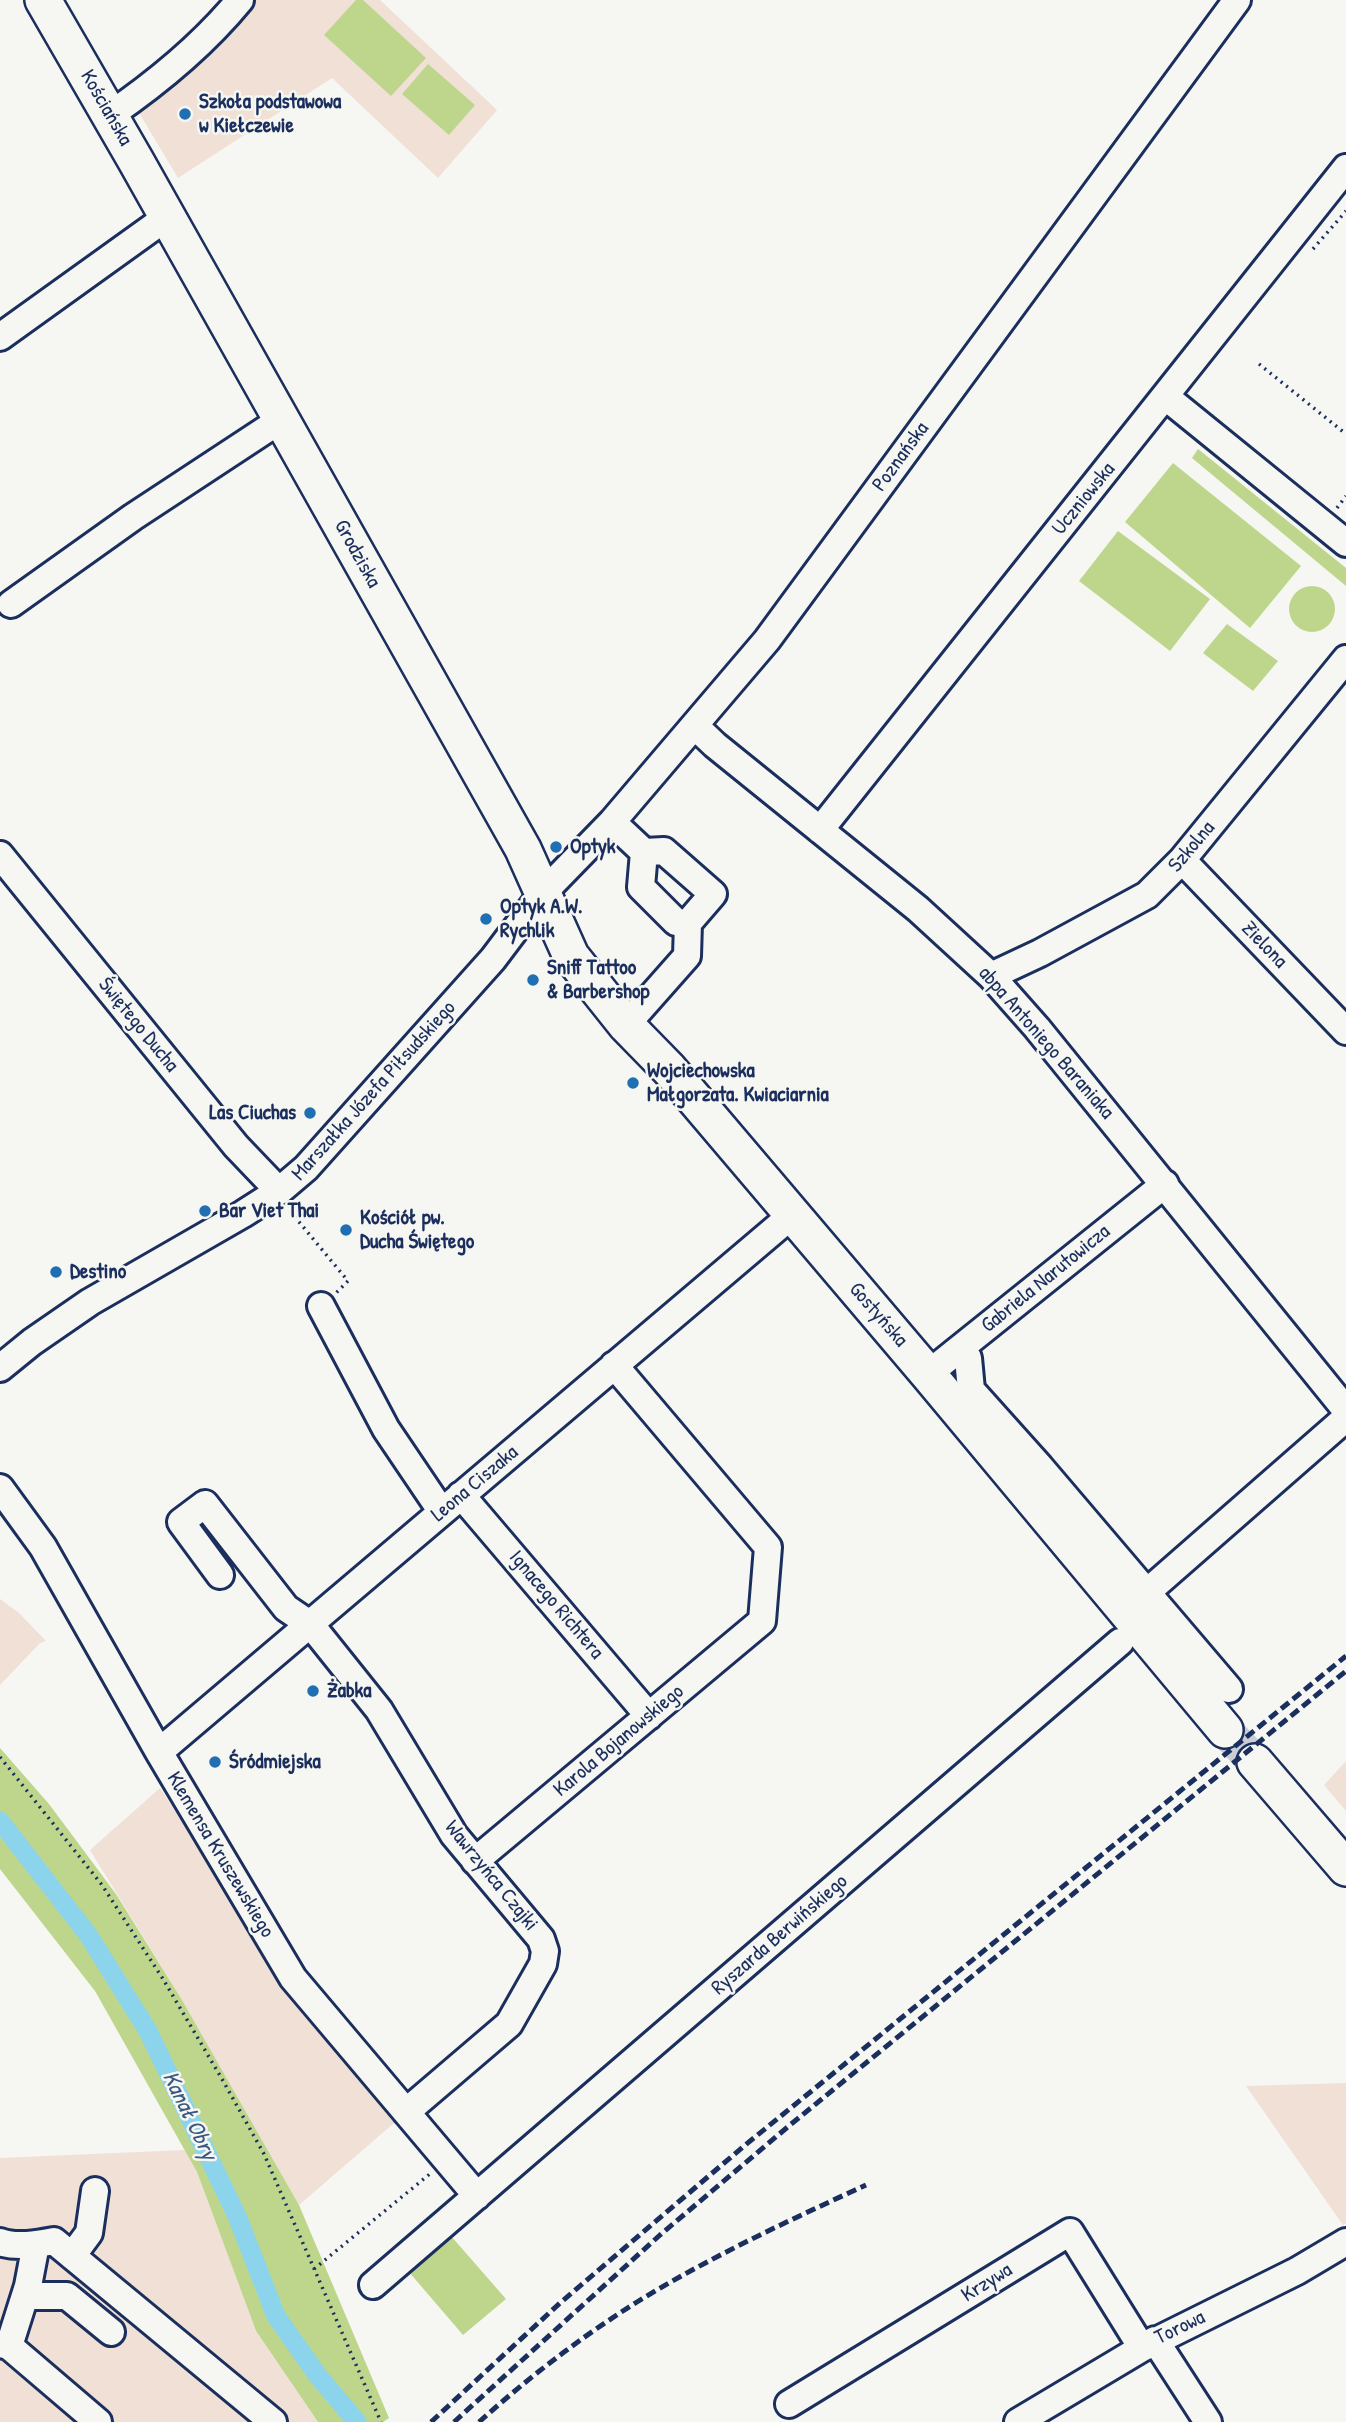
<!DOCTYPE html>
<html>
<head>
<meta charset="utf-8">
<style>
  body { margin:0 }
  canvas { display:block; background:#f6f6f2 }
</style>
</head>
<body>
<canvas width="1346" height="2422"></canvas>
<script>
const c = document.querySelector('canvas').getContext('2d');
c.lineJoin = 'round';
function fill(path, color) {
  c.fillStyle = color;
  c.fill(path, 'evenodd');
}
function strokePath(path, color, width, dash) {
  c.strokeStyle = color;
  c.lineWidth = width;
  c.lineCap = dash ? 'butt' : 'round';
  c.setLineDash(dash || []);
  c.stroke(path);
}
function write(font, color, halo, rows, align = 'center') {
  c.font = font + ' "Patrick Hand",sans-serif';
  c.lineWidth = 5;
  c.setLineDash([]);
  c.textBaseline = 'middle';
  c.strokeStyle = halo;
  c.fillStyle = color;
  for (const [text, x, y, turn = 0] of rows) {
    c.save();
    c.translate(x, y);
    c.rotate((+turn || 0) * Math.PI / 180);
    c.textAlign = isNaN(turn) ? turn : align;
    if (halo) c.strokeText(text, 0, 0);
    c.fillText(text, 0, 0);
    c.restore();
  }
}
const built = new Path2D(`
  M250,0H380L497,110L438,178L332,78L178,178L135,106Z
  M0,1599L19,1613L46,1641L40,1643L0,1685Z
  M1346,1761V1811L1324,1785Z
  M160,1788L300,2000L394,2123L299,2205L182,2000L90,1850Z
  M1346,2083V2223L1343,2225L1246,2086Z
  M185,2150L197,2172L256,2331L318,2422H0V2158Z`);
const green = new Path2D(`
  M356,0H363L426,58L391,96L324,35Z
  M428,64L475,105L449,135L402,94Z
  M1198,449L1346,568V586L1192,458Z
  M1173,463L1301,566L1250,628L1125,522Z
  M1118,531L1210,599L1170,651L1079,581Z
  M1289 609a23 23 0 1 1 46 0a23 23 0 1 1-46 0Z
  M1227,624L1278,661L1253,691L1203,653Z
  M0,1748L49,1804L116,1894L182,2000L299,2205L389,2418L383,2422H318L256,2331L197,2172L95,1991L0,1869Z
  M451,2236L506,2299L463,2335L409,2272Z`);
const canal = new Path2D(`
  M0,1821L89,1936L148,2031L237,2216L276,2316L318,2376L357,2422`);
const majorTunnel = new Path2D(`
  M1225,1730L1255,1762`);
const path = new Path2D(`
  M1313,249L1346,211
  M1259,364L1346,434
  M1337,508L1346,496
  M290,1211L348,1281L336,1293
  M0,1757L102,1885L163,1979L222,2079L264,2154L381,2422
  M314,2269L431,2173`);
const minor = new Path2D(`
  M110,115C158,82 203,45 240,0
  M0,337L167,217
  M1166,397L1346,543
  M11,604L133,517L282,419
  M695,726L715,745L918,909L991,976L1037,1028L1346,1410
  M612,822L644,852L664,851L713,894L688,923L687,956L626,1025
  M820,830L1346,168
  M644,852L641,887L676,922L688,923
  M0,855L236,1146L279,1191
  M1182,860L1346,1031
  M991,976L1040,953L1147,895L1182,860L1346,659
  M321,1306L386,1429L442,1512
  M961,1348L968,1358L971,1390L1040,1467L1229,1689
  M0,1368L32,1342L90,1302L243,1214L279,1191L306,1168L493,959L542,894L612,822L767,640L1237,0
  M928,1374L1165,1184
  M0,1488L43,1547L159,1752L293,1978L477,2196
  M461,1495L649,1716
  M220,1575L181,1522L205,1504L286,1608L311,1625L379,1710L454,1835L541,1939L545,1951L543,1964L509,2024L406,2112
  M1146,1593L1346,1418
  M159,1752L792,1215
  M475,1861L762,1621L768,1547L614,1365
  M0,2242C16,2248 38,2244 54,2241L273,2422
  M72,2256L89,2233L95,2191
  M373,2285L1120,1642
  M25,2296H67L111,2332
  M1155,2340L1208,2422
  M0,2344L9,2346L98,2422
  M9,2346L28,2286L36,2244
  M789,2404L1070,2232L1142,2348
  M1018,2422L1142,2348L1297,2271L1346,2242`);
const major = new Path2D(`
  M43,0L136,161L523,849L571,956L626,1025L669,1069L928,1374L1225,1730
  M1255,1762L1346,1868`);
const rail = new Path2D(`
  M431,2422L560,2303L744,2146L1346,1656
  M454,2422L660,2235L790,2125L1346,1671
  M479,2422C528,2378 581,2337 637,2302C710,2257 788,2221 866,2185`);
const markers = [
  [185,114,7,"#1f6fb2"],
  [556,847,7,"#1f6fb2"],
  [486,919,7,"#1f6fb2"],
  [533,980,7,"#1f6fb2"],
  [633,1083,7,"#1f6fb2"],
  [310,1113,7,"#1f6fb2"],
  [205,1211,7,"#1f6fb2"],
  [346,1230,7,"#1f6fb2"],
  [56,1272,7,"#1f6fb2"],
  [313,1691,7,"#1f6fb2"],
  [215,1762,7,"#1f6fb2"]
];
const poiNames = [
  ["Szkoła podstawowa",199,102],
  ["w Kiełczewie",199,126],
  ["Optyk",570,847],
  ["Optyk A.W.",500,907],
  ["Rychlik",500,931],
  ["Sniff Tattoo",547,968],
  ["& Barbershop",547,992],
  ["Wojciechowska",647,1071],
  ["Małgorzata. Kwiaciarnia",647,1095],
  ["Las Ciuchas",296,1113,"right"],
  ["Bar Viet Thai",219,1211],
  ["Kościół pw.",360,1218],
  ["Ducha Świętego",360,1242],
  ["Destino",70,1272],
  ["Żabka",327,1691],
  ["Śródmiejska",229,1762]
];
const streetNames = [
  ["Kościańska",106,108,60],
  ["Poznańska",901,457,-54],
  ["Uczniowska",1084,499,-51],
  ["Grodziska",357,554,61],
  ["Szkolna",1192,847,-50],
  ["Zielona",1264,945,46],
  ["Świętego Ducha",138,1025,51],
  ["abpa Antoniego Baraniaka",1046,1043,49],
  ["Marszałka Józefa Piłsudskiego",374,1091,-48],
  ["Gabriela Narutowicza",1046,1279,-39],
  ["Gostyńska",878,1315,49],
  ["Leona Ciszaka",475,1484,-40],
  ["Ignacego Richtera",556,1605,50],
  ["Karola Bojanowskiego",619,1741,-40],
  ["Klemensa Kruszewskiego",220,1855,59],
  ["Wawrzyńca Czajki",491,1876,51],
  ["Ryszarda Berwińskiego",780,1935,-41],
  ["Krzywa",987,2283,-32],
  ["Torowa",1180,2328,-26]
];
const waterNames = [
  ["Kanał Obry",189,2116,64]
];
fill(built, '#f0e0d6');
fill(green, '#bed68c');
strokePath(canal, '#8bd4ec', 19);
strokePath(majorTunnel, '#caced4', 35, [35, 18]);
strokePath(minor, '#1b2f5e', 32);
strokePath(major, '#1b2f5e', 40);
strokePath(path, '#1b2f5e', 3.5, [2, 5]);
strokePath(minor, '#f6f6f2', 26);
strokePath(major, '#f6f6f2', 35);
strokePath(rail, '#1b2f5e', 5, [10, 5]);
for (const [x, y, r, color] of markers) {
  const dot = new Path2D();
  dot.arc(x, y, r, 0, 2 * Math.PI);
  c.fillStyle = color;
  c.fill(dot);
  strokePath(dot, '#f6f6f2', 2.5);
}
write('bold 21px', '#1b2f5e', '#f6f6f2', poiNames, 'left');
write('21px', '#1b2f5e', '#f6f6f2', streetNames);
write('italic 23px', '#375882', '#f6f6f2', waterNames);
</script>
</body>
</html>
